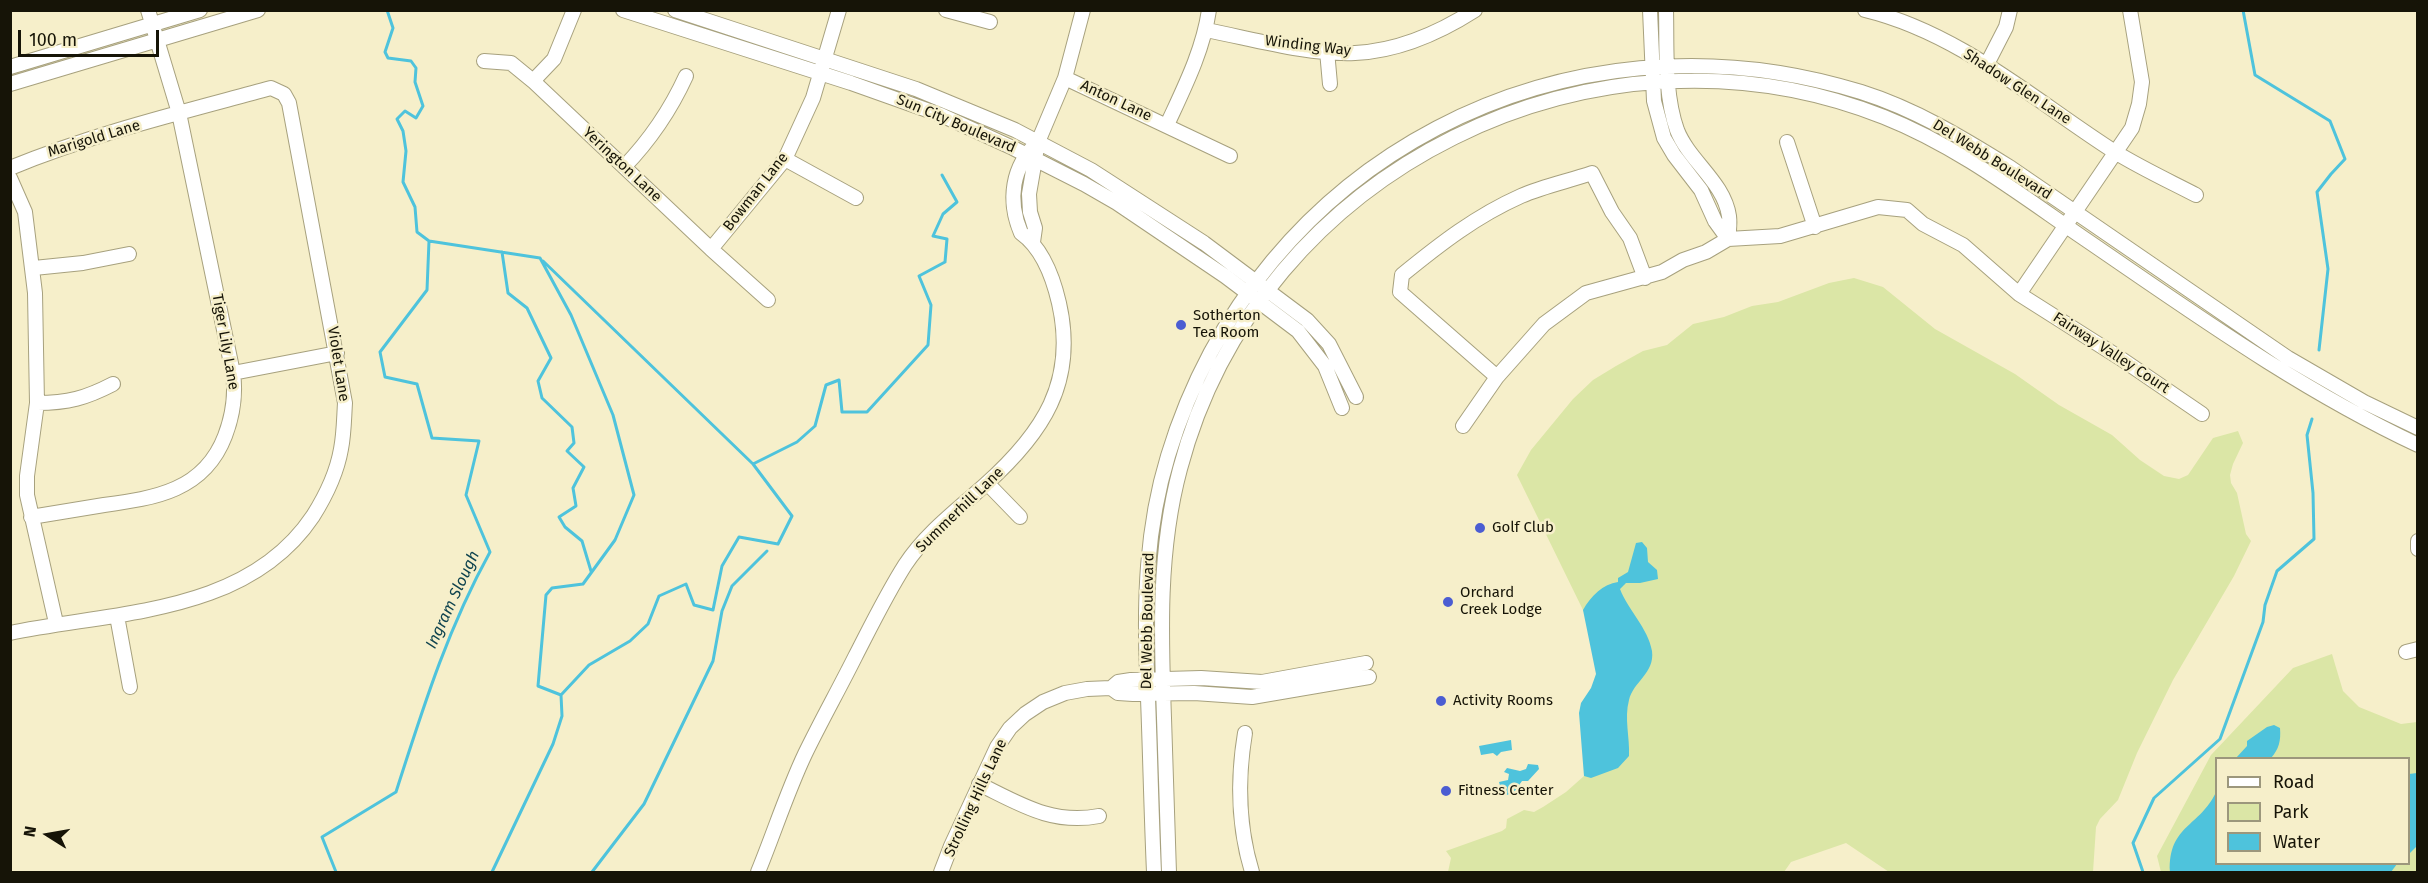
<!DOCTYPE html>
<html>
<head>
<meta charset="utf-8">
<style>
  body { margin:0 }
  #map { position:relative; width:2428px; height:883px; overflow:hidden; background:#f6efca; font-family:"Fira Sans",sans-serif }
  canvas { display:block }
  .frame { position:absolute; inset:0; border:12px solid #161407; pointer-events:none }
  .legend { position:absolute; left:2215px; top:757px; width:195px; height:108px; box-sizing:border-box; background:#f6efca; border:2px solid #9c977c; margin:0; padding:8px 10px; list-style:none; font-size:18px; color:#161407 }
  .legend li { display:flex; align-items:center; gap:12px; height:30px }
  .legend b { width:30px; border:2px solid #9c977c }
  .north { position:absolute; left:18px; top:805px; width:60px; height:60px; -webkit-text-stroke:4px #f6efca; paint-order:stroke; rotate:281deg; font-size:16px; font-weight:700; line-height:24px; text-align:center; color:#161407 }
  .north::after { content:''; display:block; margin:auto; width:21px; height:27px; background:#161407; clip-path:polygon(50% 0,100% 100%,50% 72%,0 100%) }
  .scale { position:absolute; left:18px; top:30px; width:141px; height:27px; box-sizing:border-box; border:3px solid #161407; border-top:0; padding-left:8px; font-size:18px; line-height:21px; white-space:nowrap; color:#161407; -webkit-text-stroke:4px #f6efca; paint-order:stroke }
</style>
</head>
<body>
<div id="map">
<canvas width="2428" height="883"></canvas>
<div class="frame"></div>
<ul class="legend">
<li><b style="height:8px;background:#fff"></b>Road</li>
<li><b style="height:16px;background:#dbe6a6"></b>Park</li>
<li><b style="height:16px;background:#4ec3dc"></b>Water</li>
</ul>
<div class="north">N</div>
<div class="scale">100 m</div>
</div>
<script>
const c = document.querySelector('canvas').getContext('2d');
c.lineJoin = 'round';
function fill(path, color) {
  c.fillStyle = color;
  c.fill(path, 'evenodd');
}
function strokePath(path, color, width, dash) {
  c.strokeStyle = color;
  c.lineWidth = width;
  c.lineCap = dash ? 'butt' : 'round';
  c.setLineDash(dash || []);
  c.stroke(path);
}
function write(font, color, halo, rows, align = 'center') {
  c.font = font + ' "Fira Sans",sans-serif';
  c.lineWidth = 5;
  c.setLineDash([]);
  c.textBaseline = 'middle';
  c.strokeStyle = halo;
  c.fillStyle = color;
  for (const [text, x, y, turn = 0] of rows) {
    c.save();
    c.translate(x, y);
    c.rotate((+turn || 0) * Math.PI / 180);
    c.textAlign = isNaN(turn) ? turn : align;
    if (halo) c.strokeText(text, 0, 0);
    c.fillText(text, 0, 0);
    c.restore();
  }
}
const green = new Path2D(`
  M1854,278L1883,287L1935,329L2015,374L2059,405L2112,435L2140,460L2164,476L2179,479L2188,475L2213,438L2238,431L2243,443L2233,464L2230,475L2231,483L2237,493L2246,534L2251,541L2234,576L2173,680L2137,753L2118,800L2100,819L2096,827L2093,872H1889L1846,843L1791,862L1784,872H1448L1451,858L1446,851L1502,831L1506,828L1507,819L1524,810L1534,812L1543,807L1566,792L1584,776L1609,674L1583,610L1517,475L1531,450L1573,399L1593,380L1616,366L1643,351L1667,345L1693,324L1724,317L1752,306L1778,302L1829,283Z
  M2332,654L2343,691L2359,707L2401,724L2417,722V872H2161L2157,856L2211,755L2293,668ZM2216,758H2408V864H2216Z`);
const water = new Path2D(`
  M1642,542L1647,548L1648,562L1657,570L1658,579L1640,583H1626L1620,589C1628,610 1648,628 1652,651C1655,673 1633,682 1629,700C1624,719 1630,737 1629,756L1618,768L1591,778L1584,776L1579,713L1581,703L1591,688L1596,674L1583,610C1591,596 1603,584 1618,582V578L1628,572L1636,543Z
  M2274,725L2280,728C2281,741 2279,749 2271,758H2236L2247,746V741L2267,727Z
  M1511,740L1512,750L1501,752L1497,756L1493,753L1481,755L1479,746Z
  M1528,764L1538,765L1539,769L1528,781H1522L1515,791L1507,795L1501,789L1499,782L1508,780L1509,774L1504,772L1507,768L1520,771L1526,769Z
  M2417,773V846L2409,854V774Z
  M2216,792V864H2397L2391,872H2170C2168,825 2200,827 2216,792Z`);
const stream = new Path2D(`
  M2243,10L2255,75L2330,121L2345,159L2331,174L2317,192L2328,269L2319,350
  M429,241L540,258L571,315L613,415L634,495L615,540L583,584L552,588L546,595L538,686L561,695
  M502,252L508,293L527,308L551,358L538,381L542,398L572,427L574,443L567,451L584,467L573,488L576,506L559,517L565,527L582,541L591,571
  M543,261L753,464
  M336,872L322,837L396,792C423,708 447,630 490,552L466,495L479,441L432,438L417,384L385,377L380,352L427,290L429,241L417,232L415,207L403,182L406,151L403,131L397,119L405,111L416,118L423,106L415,82L416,68L411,61L388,58L385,52L393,28L387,10
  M492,872L553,744L562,716L561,695L589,665L630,641L648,624L659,596L686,584L694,605L713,610L722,566L739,537L778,544L792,516L753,464L797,442L815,426L826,385L839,380L842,412H867L928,345L931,305L919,276L945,262L947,239L933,236L943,214L957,202L942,175
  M592,872L644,804L713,661L722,611L732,586L767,551
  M2143,872L2133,843L2154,798L2220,739L2263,622L2265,605L2277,571L2314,539L2313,493L2307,435L2312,419`);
const minor = new Path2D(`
  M623,10L851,83L941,115L1013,148L1084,184L1117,203L1225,276L1298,331L1325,366L1342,408
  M675,10L916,89L1015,130L1091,170L1204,243L1307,320L1329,344L1356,397
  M946,10L990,22
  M1650,10L1654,101L1664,138L1674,155L1701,190L1715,221L1728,239
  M1666,10C1667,49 1664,93 1677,130C1689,161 1724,182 1729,216C1730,223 1729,232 1728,239
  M1865,10C1960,33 2035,101 2115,152C2141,168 2169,181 2196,195
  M1206,30C1253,39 1308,55 1355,53C1398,51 1439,33 1475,10
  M1327,51L1330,84
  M484,61L511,63L533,81L711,249L768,300
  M1987,64L2006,27L2010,10
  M10,67L200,10
  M1065,78L1230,156
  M533,81L554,59L574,10
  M10,84L258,10
  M1167,125C1184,88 1203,51 1209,10
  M1787,142L1815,227
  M785,159L856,198
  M624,167C651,139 670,111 686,76
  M10,168C95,133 183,112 271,88L284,94L289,103L345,403C344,418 344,434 341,449C337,472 325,497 313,516C247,615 115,611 10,633
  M10,178L25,212L35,293L37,403L27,476V495L56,623
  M1033,242L1035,228L1030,212L1029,194L1038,142L1065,78L1083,10
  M711,249L785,159L813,98L839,10
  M34,268L83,263L129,254
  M2019,294L2132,128L2139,104L2142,82L2130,10
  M233,373L337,353
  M1497,377L1400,292L1402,275C1440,244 1476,216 1521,196C1544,186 1569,181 1592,173L1612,212L1630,238L1645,278
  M37,403C68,403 86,398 113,384
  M1463,426L1497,377L1544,324L1586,293L1662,272L1683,260L1706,252L1728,239L1780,236L1878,207L1907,210L1923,224L1963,245L2019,294L2120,358L2202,414
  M987,483L1020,517
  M31,517C56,513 80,509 104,505C155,498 204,491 225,436C233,415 236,395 233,373L179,113L148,10
  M2418,541V549
  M117,616L130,687
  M2406,652L2418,649
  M1111,688L1118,682L1131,680L1201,678L1262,682L1366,663
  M1245,733C1237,781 1238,826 1252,872
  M979,784C1020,804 1052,825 1099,816
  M758,872C774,833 787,792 805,754C821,721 839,689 855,657C871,626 886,595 905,565C926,533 957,510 985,485C1043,433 1077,382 1059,303C1053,277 1042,248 1021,233C1007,200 1012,166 1038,142
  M941,872L951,846L997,747L1010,728L1025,714L1043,702L1065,693L1087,689L1111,688L1118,693L1133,694L1194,693L1252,697L1369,677
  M1154,872C1151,806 1150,740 1147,674C1144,601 1146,528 1168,456C1258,159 1564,0 1861,92C1915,109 1963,138 2011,168L2288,358L2364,402L2418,428
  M1169,872C1167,821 1166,770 1164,718C1161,634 1158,551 1180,469C1259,168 1597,3 1884,117C1957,146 2018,193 2082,237C2192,312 2297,388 2418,445`);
const markers = [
  [1181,325,6,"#4b5dd2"],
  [1480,528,6,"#4b5dd2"],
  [1448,602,6,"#4b5dd2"],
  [1441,701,6,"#4b5dd2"],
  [1446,791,6,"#4b5dd2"]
];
const streetNames = [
  ["Winding Way",1308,46,7],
  ["Shadow Glen Lane",2017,87,33],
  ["Anton Lane",1116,101,25],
  ["Sun City Boulevard",956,124,23],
  ["Marigold Lane",94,139,-17],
  ["Del Webb Boulevard",1992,160,32],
  ["Yerington Lane",622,165,43],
  ["Bowman Lane",756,192,-52],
  ["Tiger Lily Lane",225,342,80],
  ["Fairway Valley Court",2111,353,33],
  ["Violet Lane",338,364,81],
  ["Summerhill Lane",960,510,-44],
  ["Del Webb Boulevard",1148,621,-89],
  ["Strolling Hills Lane",976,798,-65]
];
const poiNames = [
  ["Sotherton",1193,316],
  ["Tea Room",1193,333],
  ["Golf Club",1492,528],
  ["Orchard",1460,593],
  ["Creek Lodge",1460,610],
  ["Activity Rooms",1453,701],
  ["Fitness Center",1458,791]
];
const waterNames = [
  ["Ingram Slough",453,600,-65]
];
fill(green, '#dbe6a6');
fill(water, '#4ec3dc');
strokePath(stream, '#4ec3dc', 3);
strokePath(minor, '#a7a17e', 16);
strokePath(minor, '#fff', 14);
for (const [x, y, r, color] of markers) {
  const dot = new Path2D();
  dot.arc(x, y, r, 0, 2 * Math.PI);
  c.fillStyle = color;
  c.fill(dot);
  strokePath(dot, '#f6efca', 2);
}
write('15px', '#161407', '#f6efca', streetNames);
write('15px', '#161407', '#f6efca', poiNames, 'left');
write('italic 16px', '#10444f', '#f6efca', waterNames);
</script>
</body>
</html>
